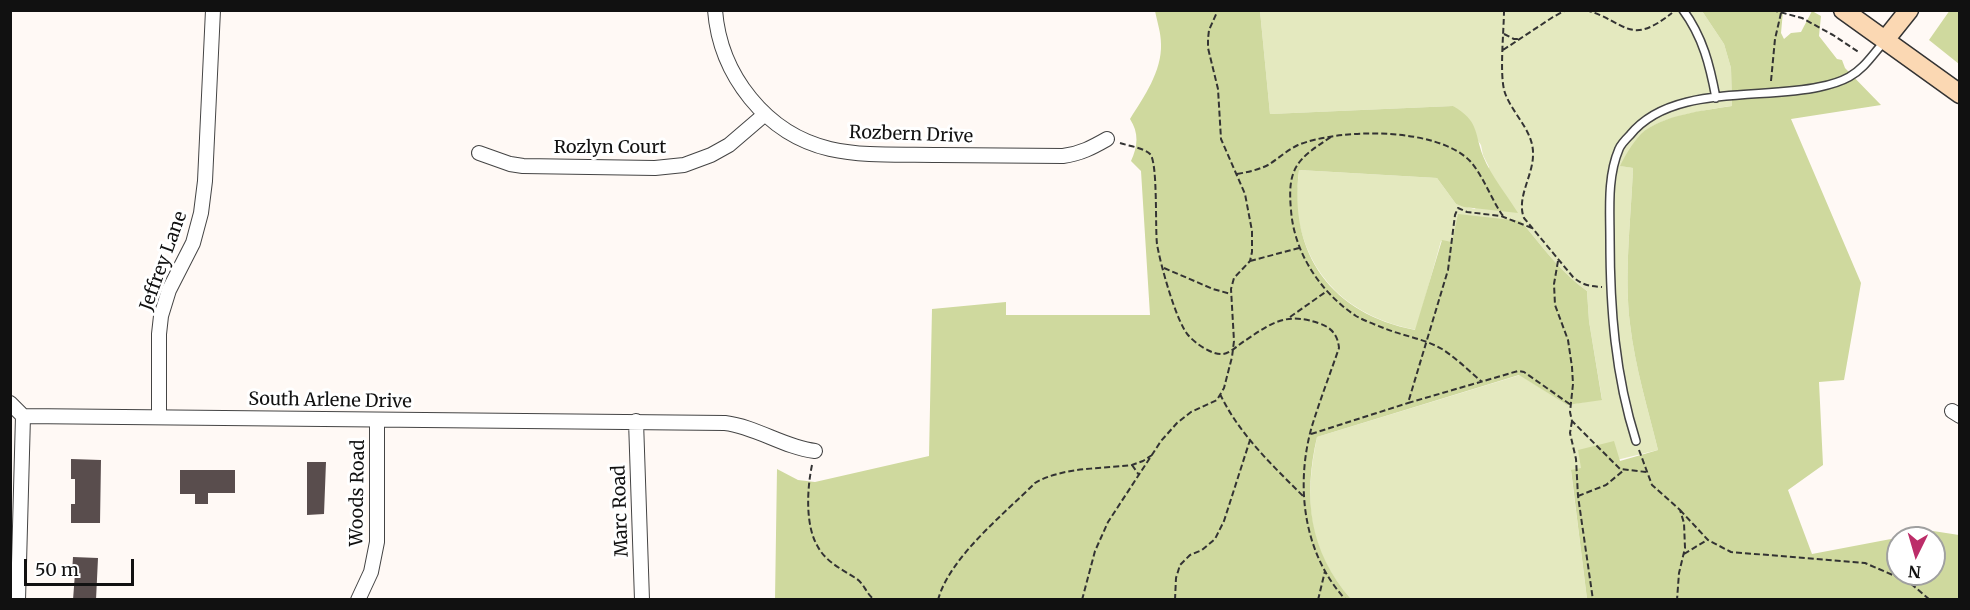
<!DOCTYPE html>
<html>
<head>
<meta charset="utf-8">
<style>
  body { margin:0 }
  #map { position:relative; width:1970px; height:610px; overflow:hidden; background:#fff9f5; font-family:Merriweather,serif }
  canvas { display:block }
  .frame { position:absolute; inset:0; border:12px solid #111; pointer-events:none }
  .north { position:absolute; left:1886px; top:526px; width:60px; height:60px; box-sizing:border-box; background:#fff; border:2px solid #a0a0a0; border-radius:50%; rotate:185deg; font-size:16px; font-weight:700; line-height:24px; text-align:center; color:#111 }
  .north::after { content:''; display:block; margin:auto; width:21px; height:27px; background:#bc2d69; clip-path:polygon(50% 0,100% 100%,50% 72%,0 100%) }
  .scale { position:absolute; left:24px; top:559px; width:110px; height:27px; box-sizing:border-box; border:3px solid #111; border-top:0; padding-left:8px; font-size:18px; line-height:21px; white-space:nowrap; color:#111; -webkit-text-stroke:4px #fff; paint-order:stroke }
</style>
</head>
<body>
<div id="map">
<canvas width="1970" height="610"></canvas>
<div class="frame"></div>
<div class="north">N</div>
<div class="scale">50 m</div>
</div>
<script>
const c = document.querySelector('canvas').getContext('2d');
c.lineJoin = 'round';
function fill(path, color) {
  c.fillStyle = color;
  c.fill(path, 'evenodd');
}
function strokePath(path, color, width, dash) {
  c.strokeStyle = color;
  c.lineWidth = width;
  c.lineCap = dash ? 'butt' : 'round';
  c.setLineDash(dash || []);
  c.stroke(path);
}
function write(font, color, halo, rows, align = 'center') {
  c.font = font + ' Merriweather,serif';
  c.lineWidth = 6;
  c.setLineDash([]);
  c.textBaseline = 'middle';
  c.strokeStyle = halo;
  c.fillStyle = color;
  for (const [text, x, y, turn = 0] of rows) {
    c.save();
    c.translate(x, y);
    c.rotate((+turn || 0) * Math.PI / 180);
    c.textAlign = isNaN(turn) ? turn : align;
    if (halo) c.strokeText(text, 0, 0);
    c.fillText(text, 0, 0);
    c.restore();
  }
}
const green = new Path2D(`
  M1260,11H1702L1724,44L1731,68L1732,106C1710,109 1657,117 1642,134C1634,144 1628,156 1621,166L1633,168C1631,219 1624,273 1630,324C1635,367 1648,409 1658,450L1571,471L1587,599H1351C1307,549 1304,500 1317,437L1520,375L1567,405L1602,399L1589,321L1587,291C1561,273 1541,245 1521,221L1452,242L1441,241L1416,330C1350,317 1308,279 1297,212C1295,199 1298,183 1299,170L1437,178L1456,204L1475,209L1489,167L1483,155L1481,145L1453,106L1270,114Z`);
const forest = new Path2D(`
  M1950,10L1959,11V64L1929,40Z
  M1155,11H1260L1270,114L1453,106C1479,121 1474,132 1483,156C1491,176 1507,195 1518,213L1464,207L1456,204L1437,178L1299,170C1288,254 1332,314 1415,330L1442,240L1452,242L1458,214L1521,221C1541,245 1561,273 1587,291L1589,321L1602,400L1567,405L1519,375L1317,437C1303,498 1309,551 1351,599H775L777,469L798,480L815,482L929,456L932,309L1006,302V315H1150L1141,171L1131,161C1138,146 1139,133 1130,119C1144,97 1162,71 1161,44C1161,33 1157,21 1155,11Z
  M1702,11H1783L1781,33L1784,39L1791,33L1801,32L1812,11L1821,16L1819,36L1837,59L1842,60L1845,68L1881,105L1791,119L1861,283L1844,380L1819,382L1823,465L1788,490L1812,554L1933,531L1959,535V599H1587L1571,470L1581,468L1578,450L1614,441L1620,461L1658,450C1648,409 1635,367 1630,324C1624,273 1631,219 1633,168L1620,166C1626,154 1632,144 1641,134C1661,115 1706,110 1732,106L1731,68L1724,44ZM1898,538H1934V574H1898Z`);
const building = new Path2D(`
  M71,459L101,460L100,523H71V504H75V479H71Z
  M307,462H326L324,514L307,515Z
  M180,470H235V493H208V504H195V494H180Z
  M73,557L98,558L96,600H73L75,573H72Z`);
const path = new Path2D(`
  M1504,10C1504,31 1499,76 1505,93C1513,115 1534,131 1533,155C1533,176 1516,198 1524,218L1573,277C1582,285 1589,286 1602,287
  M1586,10C1627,22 1629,47 1672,13
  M1772,10L1802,18L1833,35L1860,53
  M1504,34L1514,39H1520
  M1503,50L1553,17L1566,10
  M1771,81L1775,39L1781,13
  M1331,137C1297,159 1287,168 1291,210C1294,253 1321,293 1356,316C1365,321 1376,325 1386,329C1404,336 1425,339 1442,349C1456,358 1468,370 1481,381
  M1120,143C1129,146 1144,148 1150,154C1158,162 1155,229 1157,244C1160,263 1176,321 1188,335C1195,343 1211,355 1223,354C1231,353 1239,344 1246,340C1274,321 1288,312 1321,324C1332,328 1338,336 1339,348C1330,374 1320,400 1312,426C1295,485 1303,554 1346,600
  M1237,174C1248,172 1258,170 1268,165C1278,159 1287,150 1298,145C1340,128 1437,127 1470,161C1484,177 1491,199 1503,216
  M1532,228L1501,216L1467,212L1458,208L1455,215L1448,270L1408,403L1518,371L1524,372L1571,405
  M1250,261L1299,248
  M1558,261L1554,284L1555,305L1568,340L1572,367L1573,384L1570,412L1572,421L1620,469L1646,472
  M1164,268L1213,289L1231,294
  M1290,317L1327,291
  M1220,394C1239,434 1272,465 1303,496
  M1572,421L1570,433L1576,459L1578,496L1593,600
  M1311,434L1408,403
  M1639,450L1652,485L1680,510L1684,523L1685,548L1679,573L1677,600
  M812,465C807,489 805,526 818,547C826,562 843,570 857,579C865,585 866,594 875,600
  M1132,465L1139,475
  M1578,496L1606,485L1624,470
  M1680,510L1708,540L1731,552L1865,563L1909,582L1930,600
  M1684,554L1707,540
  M938,600C949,558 1004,514 1035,483C1062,467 1101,469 1132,465L1143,461L1152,455
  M1082,600L1095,551L1108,522L1161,441L1177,423L1191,412L1217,400L1224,388L1232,357L1234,341L1231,289L1234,278L1250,261L1252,252V231L1245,194L1221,139L1218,89L1208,48V39L1209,30L1218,10
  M1175,600L1176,578L1180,565L1190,555L1202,550L1215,539L1224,521L1250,440
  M1318,600L1325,571`);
const lane = new Path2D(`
  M1683,10C1703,37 1710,66 1716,98
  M1636,441C1615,375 1610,308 1610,239C1610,210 1607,177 1619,149C1621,144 1626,139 1630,135C1671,84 1761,100 1819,87C1829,85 1840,82 1849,77C1864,69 1873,54 1884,42`);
const street = new Path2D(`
  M715,10C720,75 766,134 830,149C865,157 903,154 939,155C980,155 1022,156 1063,156C1080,154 1093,147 1107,139
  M479,153L510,164L523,166L655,168L684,165L711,155L729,145L764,115
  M10,403L23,416
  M1952,411L1960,416
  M23,416L725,423C757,427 783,447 815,451
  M159,416V334L161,316L169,290L193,243L201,213L205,181L213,10
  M636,421L642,600
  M18,600L23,416
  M358,600L371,572L377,542V420`);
const secondary = new Path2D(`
  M1843,10L1960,94
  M1885,40L1909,10`);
const streetNames = [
  ["Rozbern Drive",911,135,2],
  ["Rozlyn Court",610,148],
  ["Jeffrey Lane",164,261,-70],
  ["South Arlene Drive",330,401,1],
  ["Woods Road",358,493,-89],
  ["Marc Road",621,511,-92]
];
fill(green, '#e4e9bf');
fill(forest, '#cfd99e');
fill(building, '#594d4d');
strokePath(lane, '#444', 10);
strokePath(street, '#444', 16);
strokePath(secondary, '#333', 21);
strokePath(path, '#333', 2, [6, 3]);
strokePath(lane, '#fff', 7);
strokePath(street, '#fff', 14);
strokePath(secondary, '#fbd8b3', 18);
write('18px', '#111', '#fff', streetNames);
</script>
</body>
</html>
